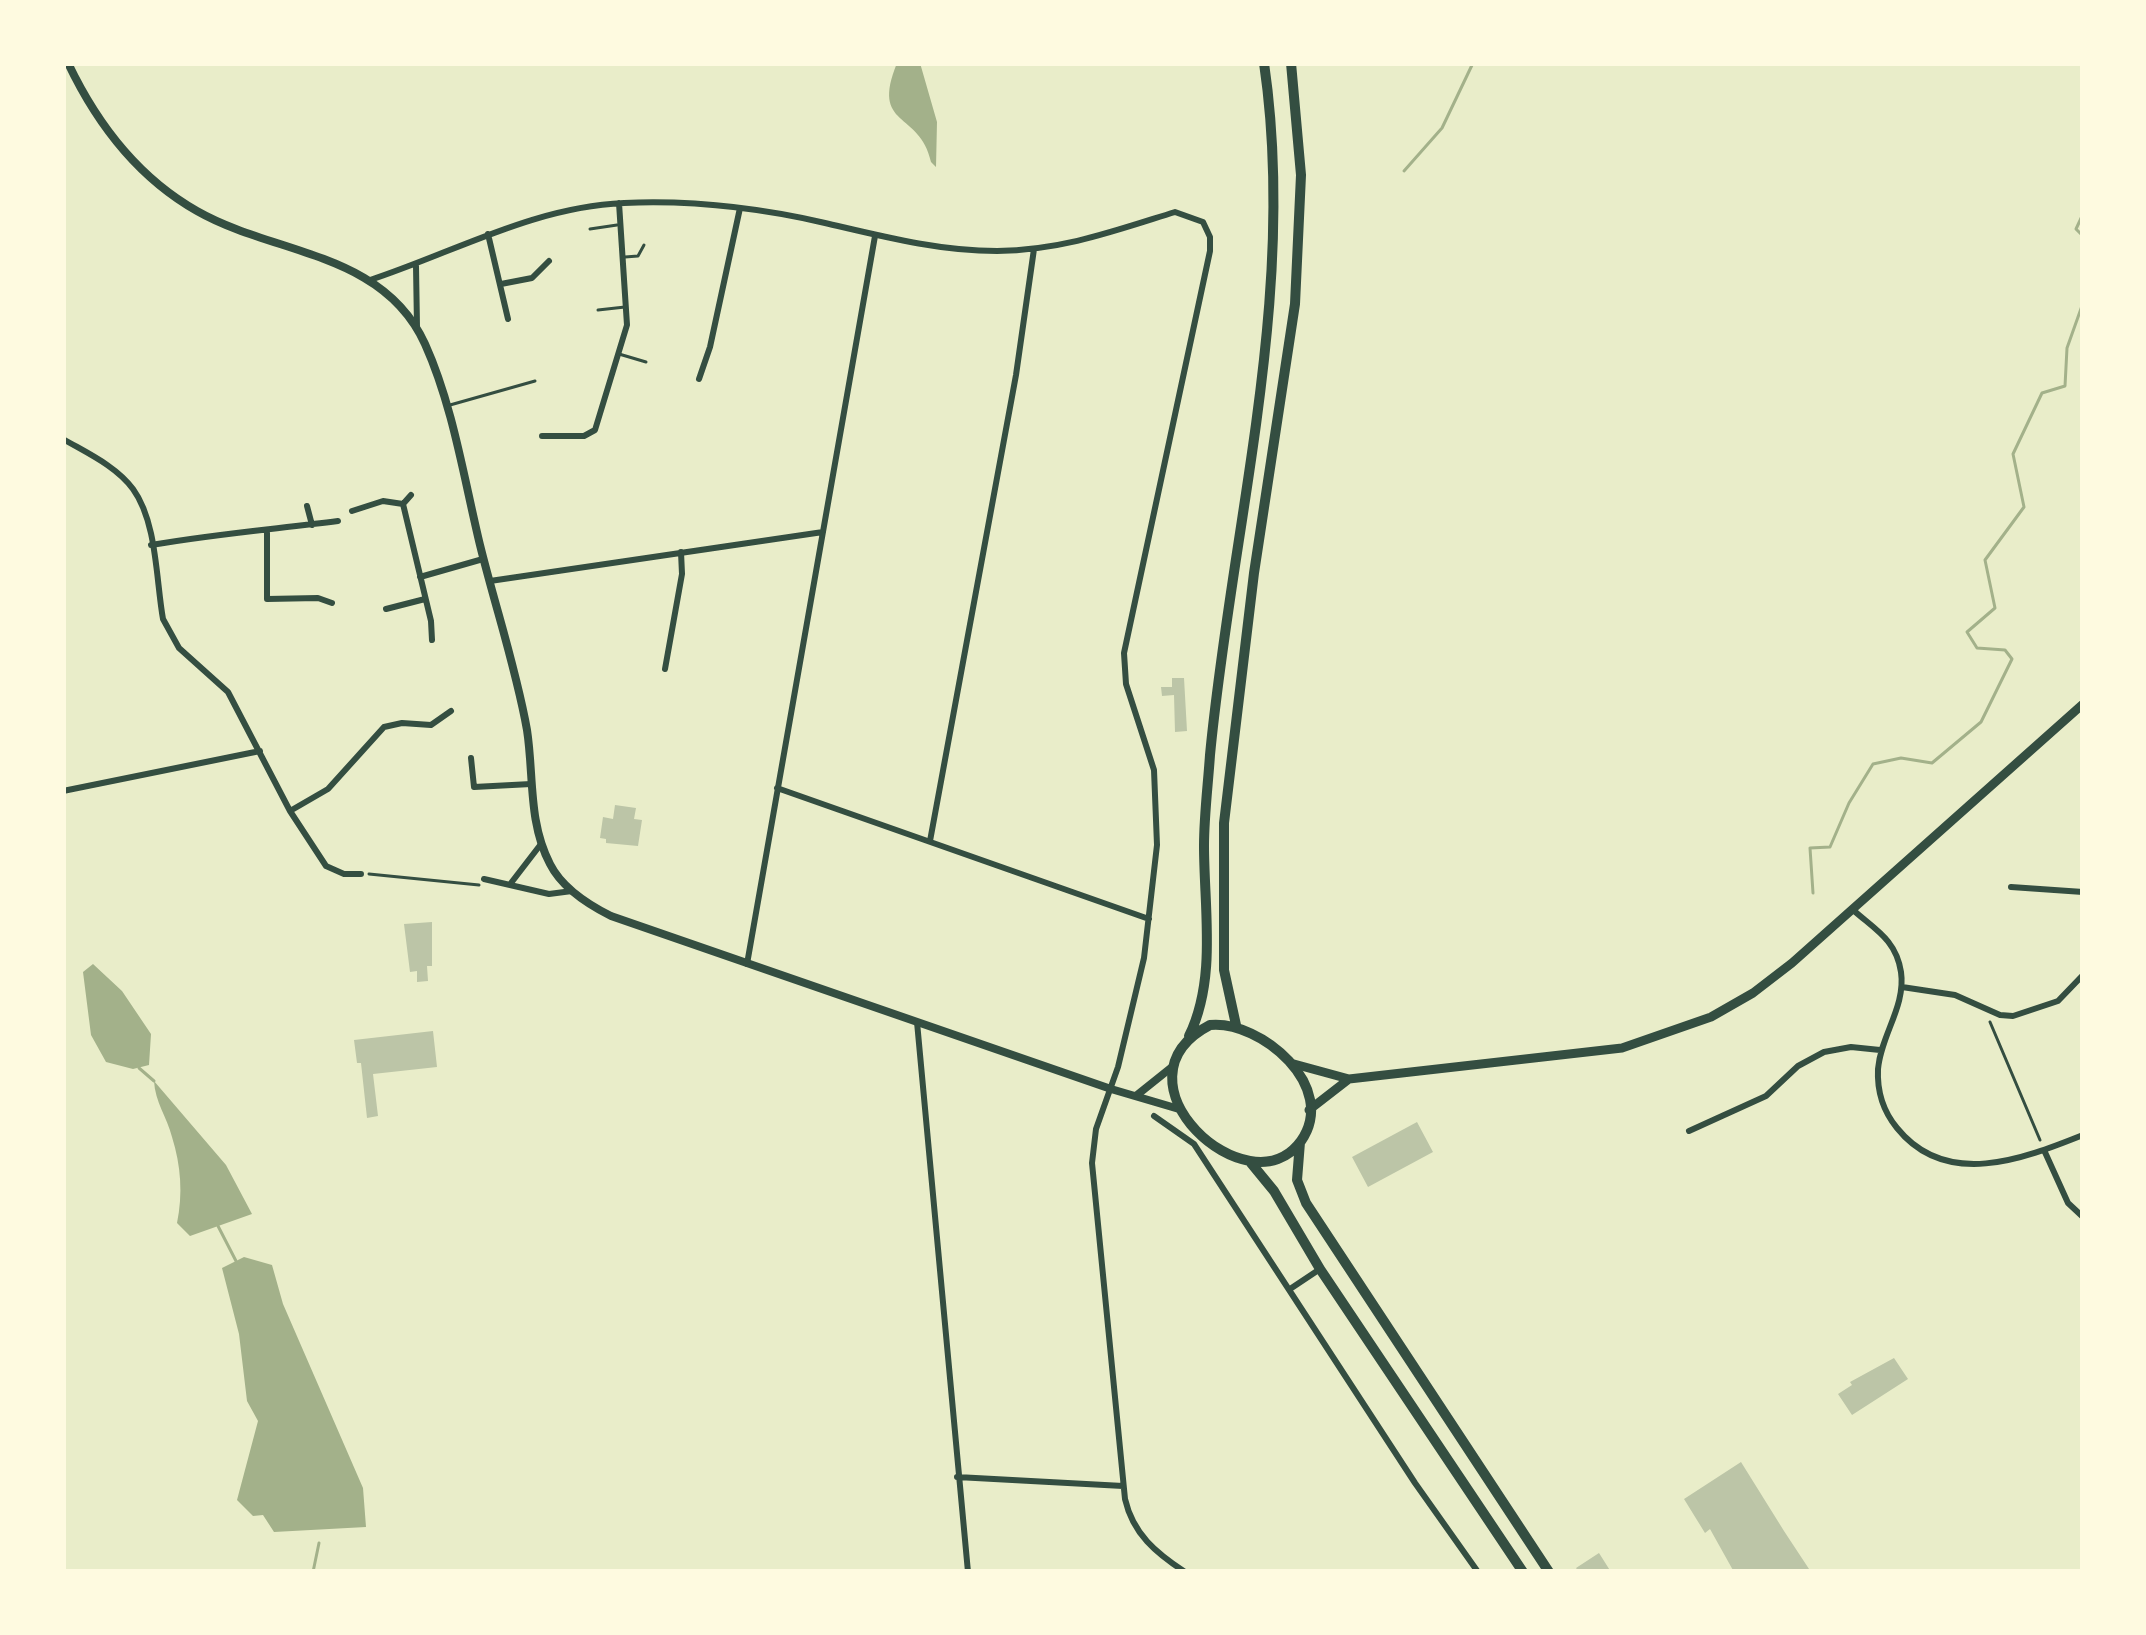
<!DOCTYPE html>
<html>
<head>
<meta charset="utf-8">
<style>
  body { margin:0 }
  #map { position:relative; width:2146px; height:1635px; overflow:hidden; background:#e9edc9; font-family:"Public Sans",sans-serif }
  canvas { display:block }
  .frame { position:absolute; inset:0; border:66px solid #fefae0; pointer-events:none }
</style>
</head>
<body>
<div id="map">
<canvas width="2146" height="1635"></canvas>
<div class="frame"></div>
</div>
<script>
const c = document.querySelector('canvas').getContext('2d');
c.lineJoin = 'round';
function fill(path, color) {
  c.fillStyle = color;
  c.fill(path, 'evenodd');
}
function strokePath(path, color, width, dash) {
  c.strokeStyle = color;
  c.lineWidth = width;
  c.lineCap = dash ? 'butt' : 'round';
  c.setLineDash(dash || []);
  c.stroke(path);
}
const water = new Path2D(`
  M897,63H920L937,122L936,167L931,162C920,110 870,129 897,63Z
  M93,964L122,991L151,1034L149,1065L133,1069L106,1062L91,1035L83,972Z
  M154,1081L226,1165L252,1214L190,1236L177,1223C183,1194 181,1166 172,1137C167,1117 155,1102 154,1081Z
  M244,1257L272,1265L283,1304L363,1488L366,1527L274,1532L263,1515L253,1516L237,1500L258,1421L247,1401L239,1334L222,1268Z`);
const stream = new Path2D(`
  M1404,171L1442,128L1473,63
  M2083,214L2076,229L2083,236
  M1813,893L1810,848L1830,847L1849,803L1873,764L1901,758L1932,763L1981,722L2012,659L2005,650L1977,648L1967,632L1995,608L1985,560L2024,507L2013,454L2042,393L2065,386L2067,348L2083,303
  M139,1068L154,1081
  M218,1226L236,1261
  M313,1572L319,1543`);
const building = new Path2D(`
  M1172,678H1184L1187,731L1175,732L1174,695L1162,696L1161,687H1172Z
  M615,805L636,808L634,819L642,820L638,846L606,843V839L600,838L603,817L613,819Z
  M432,922V966H427L428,981L417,982V971L410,972L404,924Z
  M433,1031L437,1067L373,1074L378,1116L367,1118L361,1063H357L354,1040Z
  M1417,1122L1433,1152L1368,1187L1352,1157Z
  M1894,1358L1908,1379L1852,1415L1838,1394L1852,1385L1850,1382Z
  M1741,1462L1784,1531L1811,1572H1734L1710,1529L1705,1533L1684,1499Z
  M1599,1553L1611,1572H1579L1576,1568Z`);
const path = new Path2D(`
  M369,874L479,885
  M1990,1022L2040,1140`);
const service = new Path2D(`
  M590,229L617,225
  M625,257L638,256L644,245
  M598,310L625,307
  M619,354L646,362
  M450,405L535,381`);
const minor = new Path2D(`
  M488,234L508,319
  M416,266L417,327
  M370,280C455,252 533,207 624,203C690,200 760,208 825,223C881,236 938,251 997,251C1063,250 1114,231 1175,212L1203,222L1210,237V251L1124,653L1126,684L1154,770L1157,845L1144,958L1118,1067L1096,1129L1092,1163L1125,1499C1133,1534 1156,1553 1185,1572
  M501,284L532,278L549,261
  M699,379L710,347L740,208
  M542,436H584L595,430L627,325L619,203
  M63,439C87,453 116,466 133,489C157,522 156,580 163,619L179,648L228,692L290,811L326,866L344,874H361
  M411,495L403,504L431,621L432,640
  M307,506L312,525
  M352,511L383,501L403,504
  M267,531V599L318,598L332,603
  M151,545C214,534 275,529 338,521
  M420,577L483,559
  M490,581L823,532
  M386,609L425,599
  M665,669L682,574L681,552
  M471,758L474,787L531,784
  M777,788L1149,919
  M63,791L260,751
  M290,811L328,789L384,727L402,723L431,725L451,711
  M930,841L1016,375L1034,249
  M484,879L549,894L572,891
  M511,883L541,844
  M2011,887L2083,892
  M1852,909C1874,929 1896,939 1901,972C1906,1006 1881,1035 1878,1069C1877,1090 1883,1111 1897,1128C1946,1189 2023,1159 2083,1135
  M747,964L875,236
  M1902,987L1955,995L2000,1015L2013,1016L2058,1001L2083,975
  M917,1022L968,1572
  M1154,1116L1194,1144L1415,1483L1478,1572
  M1689,1131L1766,1096L1798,1066L1824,1052L1851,1047L1880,1050
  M2044,1150L2068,1203L2083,1217
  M1290,1289L1320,1269
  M957,1477L1123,1486`);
const tertiary = new Path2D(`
  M68,63C97,124 137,177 197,211C274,255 383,251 425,344C453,406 464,479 480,545C495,606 516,668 527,730C534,775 528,822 550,864C562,888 587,904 611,916L1111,1089L1179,1109
  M1137,1095L1172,1067`);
const secondary = new Path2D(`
  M1294,1064L1349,1079L1622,1048L1711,1017L1753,993L1792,963L2083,704
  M1309,1110L1349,1079`);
const trunk = new Path2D(`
  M1210,1025C1261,1020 1339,1087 1301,1141C1249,1213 1104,1080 1210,1025Z
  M1236,1025L1224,970V823L1254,573L1295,304L1301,175L1291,63
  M1189,1036C1217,979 1204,908 1204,846C1204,816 1208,785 1210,755C1232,524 1298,295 1264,63
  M1300,1142L1297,1180L1306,1203L1549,1572
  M1251,1163L1274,1191L1320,1269L1523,1572`);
fill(water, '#a3b18a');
strokePath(stream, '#a3b18a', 3);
fill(building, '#bcc5a7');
strokePath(path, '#344e41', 3);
strokePath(service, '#344e41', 3);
strokePath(minor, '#344e41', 6);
strokePath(tertiary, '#344e41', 8);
strokePath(secondary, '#344e41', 9);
strokePath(trunk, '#344e41', 10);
</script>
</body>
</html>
